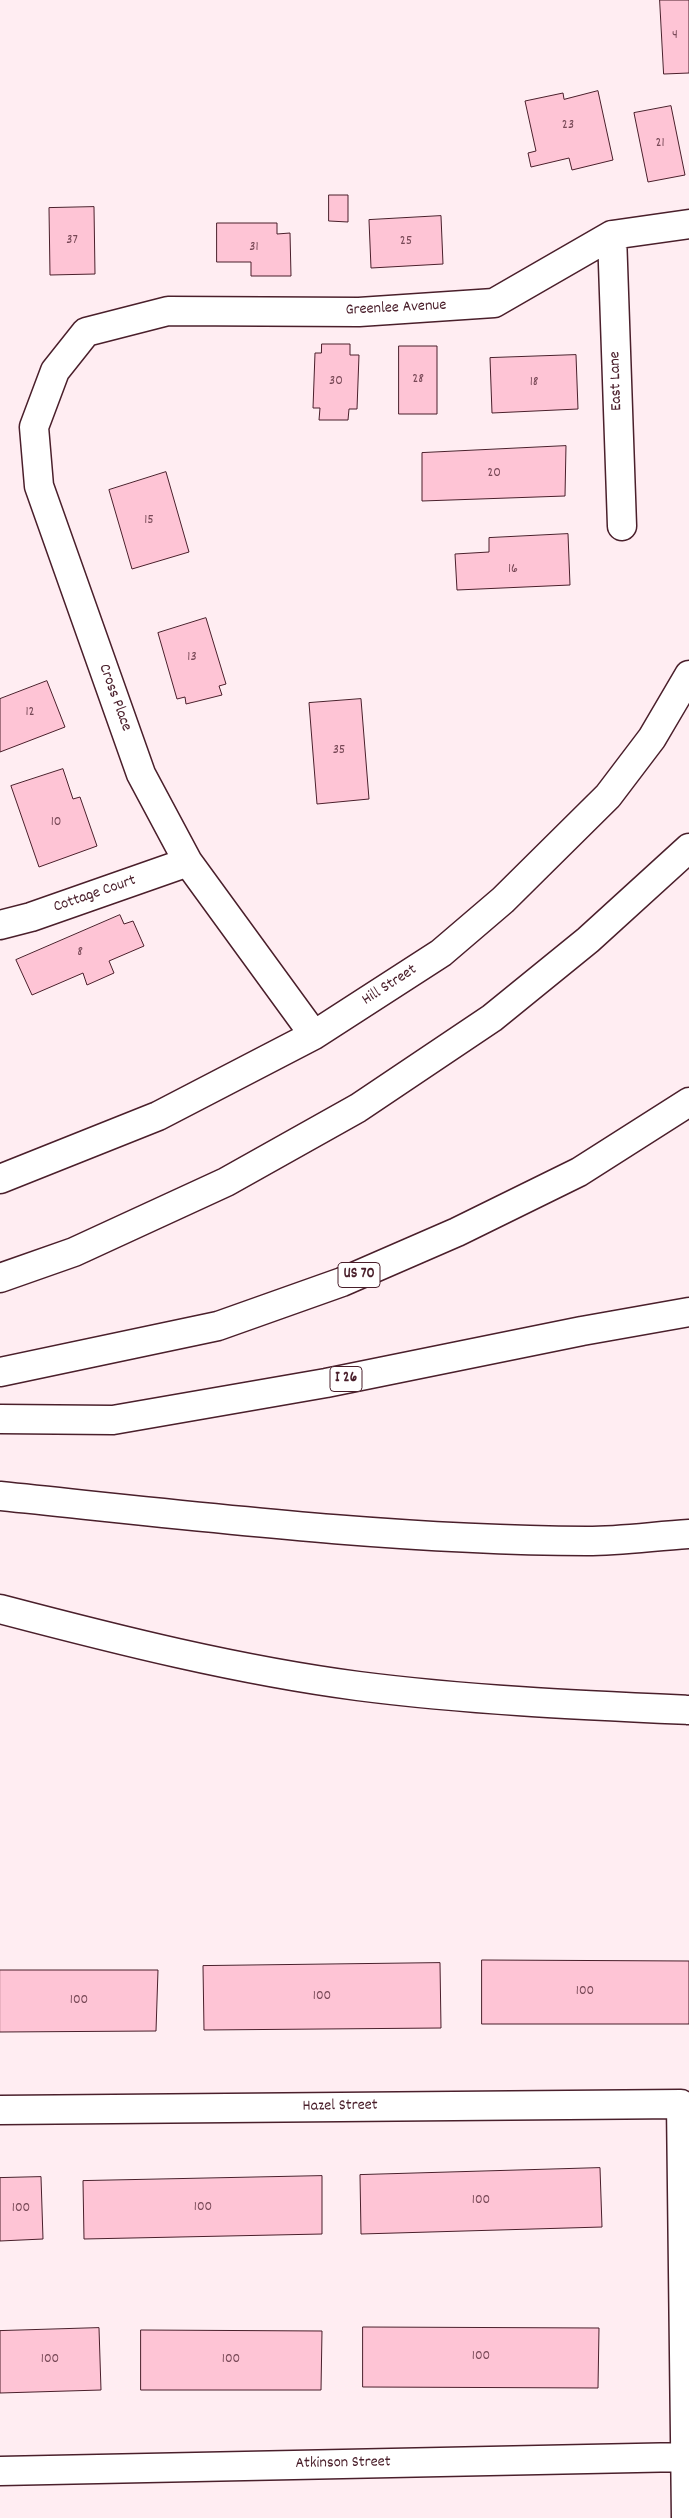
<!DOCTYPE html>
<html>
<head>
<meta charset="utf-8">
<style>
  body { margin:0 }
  canvas { display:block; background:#ffedf2 }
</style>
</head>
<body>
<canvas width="689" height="2518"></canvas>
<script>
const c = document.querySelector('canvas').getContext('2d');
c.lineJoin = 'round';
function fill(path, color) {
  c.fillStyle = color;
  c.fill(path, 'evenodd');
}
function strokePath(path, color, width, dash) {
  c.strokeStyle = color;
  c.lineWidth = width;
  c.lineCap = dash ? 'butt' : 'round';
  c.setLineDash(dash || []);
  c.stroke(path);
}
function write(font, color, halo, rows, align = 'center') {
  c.font = font + ' Dekko,sans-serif';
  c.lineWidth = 4;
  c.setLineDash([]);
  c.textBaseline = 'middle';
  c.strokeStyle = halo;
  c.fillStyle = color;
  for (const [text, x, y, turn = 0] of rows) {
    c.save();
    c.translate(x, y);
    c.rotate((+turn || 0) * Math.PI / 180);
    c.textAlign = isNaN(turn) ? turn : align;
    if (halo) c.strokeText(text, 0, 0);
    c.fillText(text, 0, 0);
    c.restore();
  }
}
const building = new Path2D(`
  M660,0H689V73L664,74Z
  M598,91L613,160L572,170L569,158L531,167L528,153L536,151L525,101L563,93L564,99Z
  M671,106L685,175L648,182L634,113Z
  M329,195H348V222L329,221Z
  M94,207L95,274L50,275L49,208Z
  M441,216L443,264L371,268L369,220Z
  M217,223H277V234L290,233L291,276H251V262H217Z
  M322,344H350V355H359L357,409H349L348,420H319L320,408H313L315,353H321Z
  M399,346H437V414H399Z
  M576,355L578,409L492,413L490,358Z
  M566,446L565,496L422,501V453Z
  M166,472L189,552L132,569L109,490Z
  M568,534L570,585L457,590L455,554L489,552V538Z
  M206,618L226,684L219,686L222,695L186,704L185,697L177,699L158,633Z
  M47,681L65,727L0,752V699Z
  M361,699L369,799L317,804L309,703Z
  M63,769L73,799L80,797L97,846L39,867L11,786Z
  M120,915L124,924L133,921L144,946L109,961L114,973L87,985L83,973L32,995L16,960Z
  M482,1960L689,1961V2024H482Z
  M440,1963L441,2028L204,2030L203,1966Z
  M0,1970H158L156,2031L0,2032Z
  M600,2168L602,2227L361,2234L360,2175Z
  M322,2176V2234L84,2239L83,2181Z
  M41,2177L43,2239L0,2241V2178Z
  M363,2327L599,2328L598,2388L363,2387Z
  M99,2328L101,2390L0,2393V2331Z
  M141,2330L322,2331L321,2390H141Z`);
const minor = new Path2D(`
  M612,235L622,526
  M0,925L31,917L188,862
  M314,1035L188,862L141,774L39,486L34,427L55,371L86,332L168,311L359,312L494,303L612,235L689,224
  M0,1179L158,1116L314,1035L441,953L503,900L608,796L652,738L689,675
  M0,2110L681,2104L686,2518
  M0,2471L685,2457`);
const highway = new Path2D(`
  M0,1278L74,1252L226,1182L358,1108L492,1018L588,940L689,848
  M0,1372L218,1326L342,1282L457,1232L579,1172L689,1102
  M0,1419L113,1420L326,1383L582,1331L689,1312
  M0,1496C195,1516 391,1540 587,1541C621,1541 655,1536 689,1534
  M0,1609C118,1640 237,1670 358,1686C467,1700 579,1705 689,1710`);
const numberNames = [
  ["4",675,36],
  ["23",568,126],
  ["21",660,144],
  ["37",72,241],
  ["25",406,242],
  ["31",254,248],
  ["28",418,380],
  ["30",336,382],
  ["18",534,383],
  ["20",494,474],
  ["15",149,521],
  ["16",513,570],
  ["13",192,658],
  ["12",30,713],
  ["35",339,751],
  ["10",56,823],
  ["8",80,953],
  ["100",585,1992],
  ["100",322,1997],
  ["100",79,2001],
  ["100",481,2201],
  ["100",203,2208],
  ["100",21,2209],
  ["100",481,2357],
  ["100",50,2360],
  ["100",231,2360]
];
const shields = [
  [359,1275,42],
  [346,1379,32]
];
const shieldNames = [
  ["US 70",359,1275],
  ["I 26",346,1379]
];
const streetNames = [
  ["Greenlee Avenue",396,309,-3],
  ["East Lane",617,381,-92],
  ["Cross Place",114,698,70],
  ["Cottage Court",95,895,-19],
  ["Hill Street",390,986,-33],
  ["Hazel Street",340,2107,-1],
  ["Atkinson Street",343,2464,-1]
];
fill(building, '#fec4d5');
strokePath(building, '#4a1f2b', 1);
strokePath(minor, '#4a1f2b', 31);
strokePath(highway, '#4a1f2b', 31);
strokePath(minor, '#fff', 28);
strokePath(highway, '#fff', 28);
write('14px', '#774856', null, numberNames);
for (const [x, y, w] of shields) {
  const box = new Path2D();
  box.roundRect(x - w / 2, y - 12.5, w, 25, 4);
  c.fillStyle = '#fff';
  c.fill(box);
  strokePath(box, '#4a1f2b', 1);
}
write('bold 15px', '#4a1f2b', null, shieldNames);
write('16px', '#4a1f2b', '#fff', streetNames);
</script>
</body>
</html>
